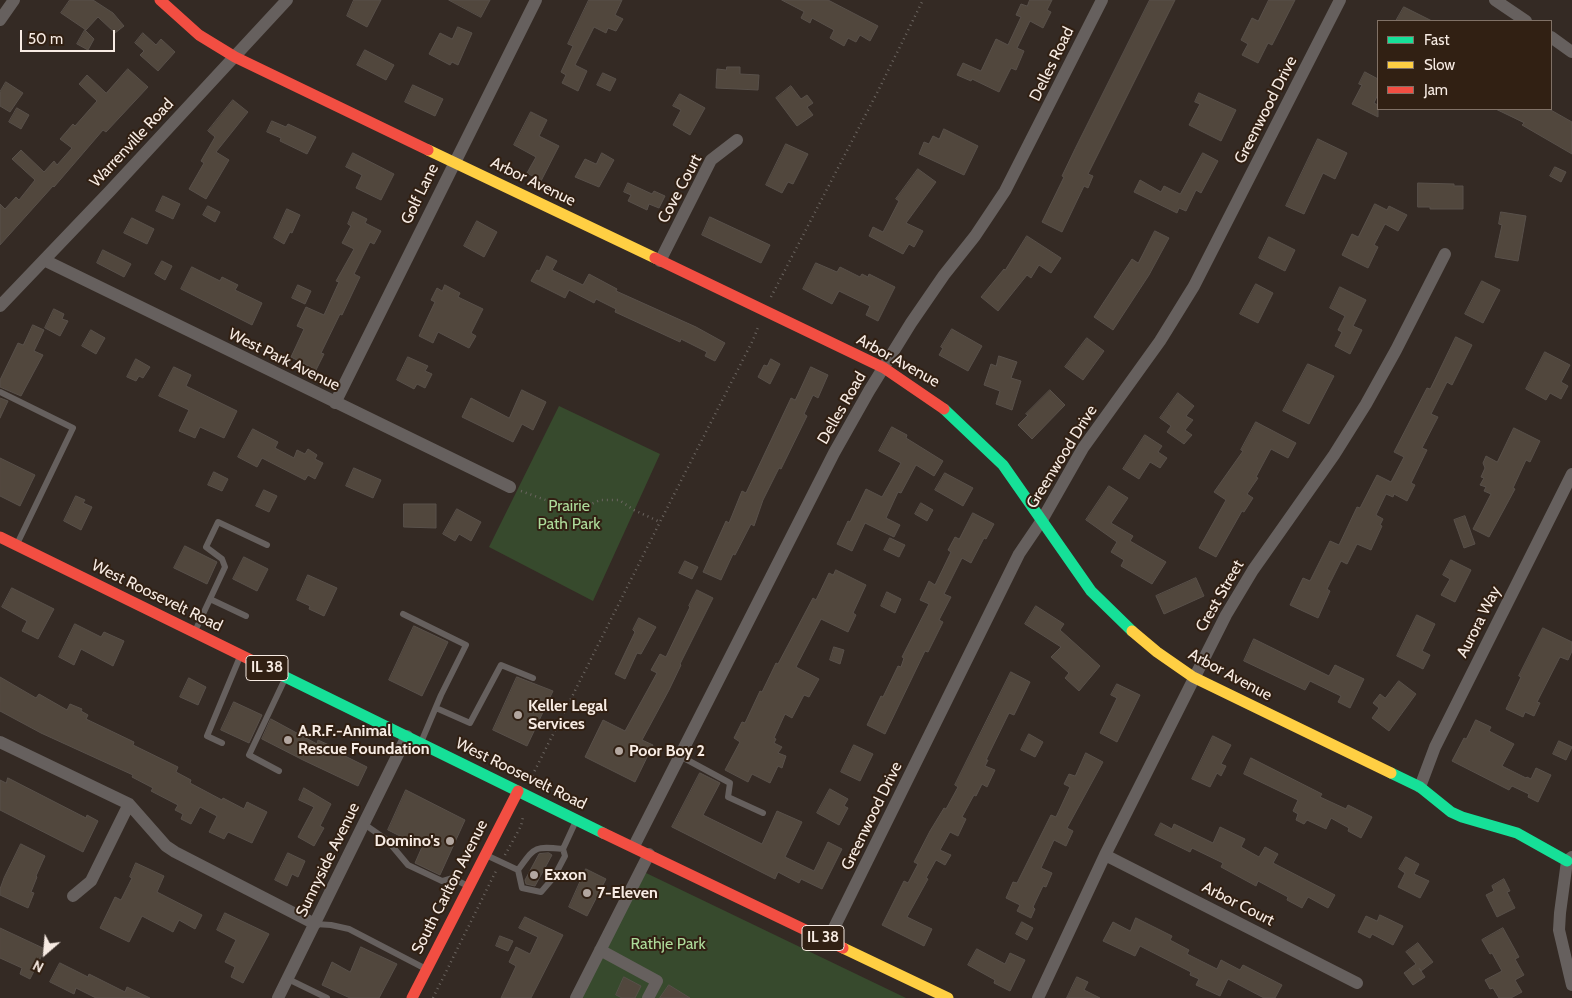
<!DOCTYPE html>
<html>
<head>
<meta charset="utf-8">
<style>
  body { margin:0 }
  #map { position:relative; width:1572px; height:998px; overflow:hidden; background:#342a24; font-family:Cabin,sans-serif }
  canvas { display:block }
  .legend { position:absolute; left:1377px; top:20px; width:175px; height:90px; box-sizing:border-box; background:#312013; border:1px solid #807166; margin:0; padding:6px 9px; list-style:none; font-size:15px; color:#f7ebe3 }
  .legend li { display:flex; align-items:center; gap:10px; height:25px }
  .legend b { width:25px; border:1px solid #807166 }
  .north { position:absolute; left:20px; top:928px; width:50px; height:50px; -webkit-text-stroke:4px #312013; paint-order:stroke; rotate:207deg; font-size:14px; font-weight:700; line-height:20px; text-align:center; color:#f7ebe3 }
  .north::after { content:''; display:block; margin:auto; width:18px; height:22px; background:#f7ebe3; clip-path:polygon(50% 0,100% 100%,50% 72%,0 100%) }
  .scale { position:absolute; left:20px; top:30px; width:95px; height:22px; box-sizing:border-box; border:2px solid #f7ebe3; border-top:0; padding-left:6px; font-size:15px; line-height:18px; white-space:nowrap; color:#f7ebe3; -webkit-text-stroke:4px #312013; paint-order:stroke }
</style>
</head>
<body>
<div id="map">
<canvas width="1572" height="998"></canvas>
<ul class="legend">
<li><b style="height:6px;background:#16e098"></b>Fast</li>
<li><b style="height:6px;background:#ffcf43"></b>Slow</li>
<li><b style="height:6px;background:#f24e42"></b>Jam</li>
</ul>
<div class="north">N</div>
<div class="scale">50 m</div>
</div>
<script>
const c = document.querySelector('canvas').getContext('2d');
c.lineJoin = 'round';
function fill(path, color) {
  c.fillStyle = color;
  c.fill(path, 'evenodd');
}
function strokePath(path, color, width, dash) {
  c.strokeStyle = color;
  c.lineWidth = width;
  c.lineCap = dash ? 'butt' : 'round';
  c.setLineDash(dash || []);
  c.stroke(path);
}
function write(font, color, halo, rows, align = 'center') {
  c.font = font + ' Cabin,sans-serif';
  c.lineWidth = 4;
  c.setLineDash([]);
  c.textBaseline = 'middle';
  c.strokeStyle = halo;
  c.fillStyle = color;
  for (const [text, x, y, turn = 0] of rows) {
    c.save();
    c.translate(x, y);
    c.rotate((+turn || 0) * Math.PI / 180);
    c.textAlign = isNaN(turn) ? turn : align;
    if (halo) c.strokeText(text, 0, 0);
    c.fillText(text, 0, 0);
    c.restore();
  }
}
const green = new Path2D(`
  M559,406L660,454L593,601L489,547Z
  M644,872L906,998H579Z`);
const building = new Path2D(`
  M70,0H93L113,13L124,26L115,33L98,17L86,30L61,13Z
  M354,0H381L367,27L347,16Z
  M449,0H490L481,17Z
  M589,0H622L615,15L623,19L616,31L608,28L606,33L594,27L575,65L587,71L578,91L562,83L566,75L561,72L573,46L568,44Z
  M782,0H828L878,26L870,41L860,35L856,42L848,38L844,46L830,38L834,30L812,18L810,23L801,18L804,12Z
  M1030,0H1052L1047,10L1051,12L1043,28L1030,21L1017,48L1024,51L1016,70L1011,68L999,92L972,79L971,81L957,75L963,63L981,71L996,39L1008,45L1021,17L1016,15L1021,4L1027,6Z
  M1150,0H1175L1088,174L1093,176L1088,188L1084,186L1062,232L1042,222L1064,177L1062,176L1075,149Z
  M1269,0H1295L1272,45L1268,43L1258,63L1242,55L1248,44L1241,40L1252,18L1258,21Z
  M1404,7L1432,21H1396Z
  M458,27L472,33L458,65L452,62L450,65L429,54L440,33L452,39Z
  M85,30L94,39L88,50L77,44Z
  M143,33L156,45L161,39L175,52L158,71L140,55L144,51L135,43Z
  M365,50L394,65L386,80L357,65Z
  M727,67H740V74L759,75L758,90L716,88L717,69L726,70Z
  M128,69L148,87L106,132L103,130L54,187L53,186L0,245V204L5,209L16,197L19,200L35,180L12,159L21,150L44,172L54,161L57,165L72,148L60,139L73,124L75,126L97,101L79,84L87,75L106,93Z
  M1365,72L1378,79V94L1374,103L1378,105V117L1352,104L1362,85L1359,84Z
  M603,73L616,79L610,91L597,85Z
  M6,82L23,93L10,112L0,106V92Z
  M413,85L443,99L435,116L405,102Z
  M791,86L801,99L807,95L813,103L807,107L813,115L797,126L776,98Z
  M1199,93L1236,110L1221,141L1189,125L1200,104L1195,102Z
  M680,94L705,108L690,135L673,125L681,110L673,106Z
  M233,100L248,112L216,152L229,160L206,199L189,189L204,163L201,161L215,137L208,131Z
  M17,108L29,115L21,129L9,122Z
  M1496,109H1549L1572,122V154L1522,125L1524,123Z
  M531,112L547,120L539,136L559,146L541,181L527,173L536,157L514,145Z
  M272,121L286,127L288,124L316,137L307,154L280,141L281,138L267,132Z
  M944,129L978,146L964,175L919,154L924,142L929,144L933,136L939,139Z
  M1318,139L1347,153L1335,179L1323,173L1304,214L1286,206Z
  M786,144L808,154L793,184L788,182L782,193L766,185Z
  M353,153L394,174L381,200L356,188L362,175L346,167Z
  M602,153L614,160L599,187L575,177L585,159L596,164Z
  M1203,153L1218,161L1201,193L1196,190L1186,211L1179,208L1177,213L1134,192L1140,180L1161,192L1164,186L1180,194Z
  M1555,167L1566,172L1561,182L1550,176Z
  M918,169L936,182L906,223L923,231L914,247L909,244L903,254L869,236L873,227L883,232L899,201L896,199Z
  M628,183L652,194L654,191L665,196L659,208L649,204L647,210L628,201L631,195L624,192Z
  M1418,183L1454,184V186H1463V209H1430V207H1418Z
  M163,196L180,204L173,219L156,211Z
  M1375,204L1387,210L1389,206L1407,215L1398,231L1385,224L1374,245L1378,247L1368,268L1342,255L1352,234L1358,237Z
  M208,206L220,212L215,222L203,215Z
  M287,209L300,215L292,233L290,232L284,244L274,238Z
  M353,212L367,219L365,223L381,231L374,244L370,242L354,274L360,277L342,315L340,314L321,353L324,354L316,370L291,357L304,329L297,326L306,307L324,315L339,282L336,281L354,249L342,243L351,226L348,224Z
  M1501,212L1526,216L1518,261L1495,257L1502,225L1499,224Z
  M710,217L770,245L761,263L702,235Z
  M132,218L154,229L147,244L124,233Z
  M477,221L497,232L484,257L464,246Z
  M1155,231L1169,238L1149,275L1113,330L1094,317L1132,259L1138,263Z
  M1027,236L1061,258L1051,273L1039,265L1031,278L1027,275L998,311L981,297L1004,269L1005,270Z
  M1269,237L1295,250L1285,271L1259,258Z
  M103,250L131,264L124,277L97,263Z
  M547,256L557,261L552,270L583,285L589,274L617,289L616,291L696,327L725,343L715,361L705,356L707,352L681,339L680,342L615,312L616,309L596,299L594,303L569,290L565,298L531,281L537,270L539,271Z
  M162,261L172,266L165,280L155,274Z
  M816,263L837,272L840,267L860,277L862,274L868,277L869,274L895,287L878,321L866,315L870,306L839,291L832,304L803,289Z
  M192,267L220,281L222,277L238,285L235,290L262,303L252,325L181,289Z
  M1482,281L1500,290L1483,323L1465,314Z
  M1256,284L1273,293L1258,323L1240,314Z
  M298,285L311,291L305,304L292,298Z
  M445,285L460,293L458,297L483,309L471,333L476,336L469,348L438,332L433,343L419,336L435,302L431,300L437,288L442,291Z
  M1340,287L1366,300L1353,326L1362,330L1350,354L1335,346L1342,332L1338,330L1345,316L1330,308Z
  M54,309L64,314L62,319L68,321L60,336L45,328Z
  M33,325L44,330L34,351L43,355L21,396L0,387V380L18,343L23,345Z
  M952,329L982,346L968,371L939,355L943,348L941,347Z
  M91,330L105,338L96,354L82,346Z
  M1456,337L1472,345L1452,385L1447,382L1431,414L1438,417L1422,448L1427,450L1411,483L1415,485L1407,501L1394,494L1393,497L1386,494L1376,515L1383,519L1380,525L1382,526L1371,550L1357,544L1347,564L1341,561L1327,589L1330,591L1318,618L1290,605L1303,578L1310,581L1330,541L1339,545L1357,507L1360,508L1377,475L1391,482L1404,457L1394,452L1427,388L1430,389Z
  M1087,338L1104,351L1083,380L1065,367Z
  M1545,352L1570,365L1561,382L1568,386L1561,399L1550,393L1546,400L1526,389Z
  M999,356L1017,362L1011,378L1021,381L1012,410L996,404L1000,391L984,385L991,364L996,366Z
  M408,357L428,366L425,371L432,374L425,388L417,384L414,389L397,380Z
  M136,359L150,367L143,378L139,376L136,381L127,377Z
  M771,359L780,364L770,384L758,377L764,365L767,366Z
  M1308,364L1334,376L1309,424L1283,411Z
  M174,367L191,375L186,386L237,411L224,438L200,427L195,438L179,431L189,410L159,396Z
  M811,367L828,375L818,398L813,395L804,414L807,416L781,469L779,468L763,500L754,526L751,524L735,555L733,554L721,580L703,572L726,521L729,523L742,491L746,493L791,398L795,400Z
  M522,390L546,402L533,430L522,424L513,442L462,417L471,398L509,418Z
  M1050,390L1065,405L1032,439L1018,425L1028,415L1026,414Z
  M1178,393L1194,406L1186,416L1193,420L1185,430L1192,435L1184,444L1167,432L1171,426L1160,418Z
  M0,398L8,401L0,418Z
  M1256,422L1296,443L1288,458L1271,449L1256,477L1258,478L1247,494L1253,498L1244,512L1242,511L1216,557L1199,548L1226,500L1214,492L1243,451L1241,450Z
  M892,427L907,435L906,438L943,461L934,476L916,465L901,493L898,492L886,518L900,525L894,537L865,523L852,551L837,544L848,521L850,522L866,489L882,497L901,463L879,451Z
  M1514,428L1540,441L1530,462L1526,460L1513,488L1515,489L1489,537L1473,529L1491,494L1484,491L1486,487L1480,485L1484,478L1481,477L1485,468L1483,463L1486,456L1497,462Z
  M253,429L278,442L275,448L294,458L297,450L305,454L308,449L317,455L315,459L323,463L315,479L308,475L305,480L262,458L257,467L238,457Z
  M1145,435L1162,446L1158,452L1167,458L1160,468L1150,462L1139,479L1123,469Z
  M0,458L35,475L20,506L0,496Z
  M354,468L381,480L373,498L346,486Z
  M214,472L228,479L222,491L208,485Z
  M945,473L973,488L963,506L935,490Z
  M1109,486L1128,498L1111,523L1133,536L1130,541L1166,562L1152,584L1121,566L1124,560L1111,552L1117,542L1086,520Z
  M264,490L277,496L269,512L256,506Z
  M76,496L85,500L83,503L92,507L81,530L64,521Z
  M921,503L933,510L927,521L915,514Z
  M404,504H436V528L404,527Z
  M457,509L481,522L471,541L459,534L455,541L443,534Z
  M973,513L994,524L986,539L984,538L971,563L962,558L944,594L951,597L939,620L943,622L928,652L925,651L885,734L867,725L881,696L883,697L898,666L901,667L904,658L902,657L929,604L920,600L929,581L935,585L951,552L948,550L955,537L959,539Z
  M1465,516L1475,544L1464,548L1454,520Z
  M890,538L905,545L899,557L884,550Z
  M185,546L217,562L207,584L174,568Z
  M244,557L268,569L257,591L233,579Z
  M1451,560L1471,570L1455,602L1441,595L1450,579L1443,575Z
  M685,561L698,567L692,579L679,573Z
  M836,570L866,585L853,613L856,615L848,632L821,619L796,667L819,679L809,697L804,695L792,718L785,714L774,738L776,739L774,743L782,747L778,753L786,756L782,768L778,766L770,783L752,774L748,782L725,770L740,742L734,738L742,722L745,723L760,691L762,692L776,663L778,664L813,598L816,600L829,573L833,575Z
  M308,575L337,588L324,616L309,609L310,606L297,600Z
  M1196,578L1204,596L1164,614L1156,596Z
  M12,588L54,609L38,639L22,631L27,621L2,607Z
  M697,590L713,598L680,664L681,665L669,690L642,740L653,745L635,782L585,757L603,720L625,731L657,673L651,670L660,654L666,657L690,607L689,606Z
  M887,592L901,599L895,613L881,606Z
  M1036,606L1064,624L1060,630L1100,666L1079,691L1065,678L1069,673L1051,657L1061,647L1025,624Z
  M1417,615L1435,624L1422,651L1430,655L1423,669L1397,656Z
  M639,618L656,627L641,654L637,653L625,679L615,674L635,632L633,630Z
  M75,624L101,637L104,632L124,641L113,666L81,649L74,665L59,657Z
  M414,626L448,642L422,696L389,680Z
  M1543,628L1572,642V651L1568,660L1560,657L1537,702L1540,703L1534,716L1525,712L1523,717L1506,709L1521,677L1519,676Z
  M1254,639L1329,676L1335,665L1364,679L1350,708L1338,702L1341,696L1310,681L1305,690L1244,661Z
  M834,647L844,650L840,664L830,660Z
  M1011,672L1030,682L1014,715L1009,713L986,760H988L985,766L995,770L987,787L982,784L976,796L974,795L962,817L966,819L958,836L950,832L940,850L951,855L945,865L936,860L926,878L928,879L907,917L932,929L924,946L882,925L904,881L908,883L918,864L914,862L930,831L944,808L946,809L958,787L955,785Z
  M0,677L36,698L39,694L67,710L70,704L82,709L81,711L88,715L86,719L134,742L133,745L178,767L176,772L191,780L190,783L222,800L223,798L244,809L247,802L267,812L252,843L228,832L224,839L209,832L217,816L200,807L191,824L181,819L183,814L175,810L178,805L151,791L153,788L132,777L133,775L41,733L0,711Z
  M517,677L553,691L527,746L493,730Z
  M189,678L206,687L198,705L180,697Z
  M1399,681L1416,694L1389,731L1372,718L1379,708L1373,703L1380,694L1385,698Z
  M1117,684L1140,695L1117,742L1100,733L1117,698L1111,695Z
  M234,702L262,715L249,743L221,730Z
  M271,719L317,744L318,740L340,750L339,753L367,767L358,786L303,760L262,739Z
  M1476,720L1491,727L1489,731L1514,744L1502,766L1526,778L1527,777L1531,779L1536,768L1551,775L1538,802L1528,797L1529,794L1512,786L1509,790L1452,761L1464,738L1466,739Z
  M1029,734L1043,742L1035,757L1021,750Z
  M1213,736L1231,745L1221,764L1226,766L1221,776L1217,773L1210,787L1192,779Z
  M1559,741L1572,747L1566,760L1553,754Z
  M854,745L873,754L860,781L841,772Z
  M1086,753L1103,762L1067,828L1073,831L1066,846L1054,840L1041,868L1052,873L1046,887L1043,886L1033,907L1035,909L1031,918L1017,911L1020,905L1006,898L1013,882L1017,883L1051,815L1056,817L1070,787L1064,784L1069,774L1075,776Z
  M1251,758L1322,794L1320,797L1346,809L1348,805L1372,817L1361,838L1348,831L1349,828L1331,818L1326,829L1307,820L1304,824L1296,820L1298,814L1293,811L1298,800L1244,774Z
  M700,773L720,783L703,815L762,844L777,811L802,822L785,857L814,871L828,842L842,849L822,889L801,879L799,883L778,872L775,879L672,827Z
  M8,778L86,818L87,815L98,821L83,852L0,810V780L6,783Z
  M304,788L331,804L320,826L324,828L314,846L298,837L314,807L299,800Z
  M830,789L848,799L844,806L848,808L839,825L817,813Z
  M406,790L465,820L440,875L415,863L422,847L388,830Z
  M1161,823L1172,829L1174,824L1213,843L1220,827L1245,839L1241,847L1259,857L1265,847L1278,854L1273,863L1335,895L1328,908L1308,897L1302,908L1287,900L1288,897L1258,881L1256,886L1221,867L1223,863L1192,848L1190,852L1155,835Z
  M21,844L45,856L36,876L37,877L31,892L34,893L28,908L0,895V889L4,878Z
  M288,853L305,861L298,877L292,874L287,886L275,880Z
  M549,853L552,855L535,886L526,884L525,880L539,854Z
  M1406,857L1419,864L1414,874L1429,881L1420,898L1398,887L1405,873L1399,869Z
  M136,863L164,876L157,892L202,915L195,929L179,920L173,932L142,916L129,942L100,928L115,897L121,900L132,878L130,877Z
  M586,869L606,879L587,916L569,907Z
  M1504,879L1510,891L1507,892L1515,908L1497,917L1486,895L1494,891L1492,886Z
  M225,913L269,934L243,983L231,977L235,967L225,962L236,940L217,930Z
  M1380,915L1403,926L1393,945L1372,934L1370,938L1358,932L1366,916L1377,921Z
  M525,917L563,935L531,998H501L516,966L509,962L516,947L530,954L538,937L519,928Z
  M1136,918L1172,936L1170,940L1189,950L1187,954L1217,969L1221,960L1240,970L1243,965L1282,985L1275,998H1264L1228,979L1220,996L1196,985L1199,979L1190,975L1191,972L1140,946L1135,956L1103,941L1113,922L1130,931Z
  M1022,922L1033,928L1027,940L1016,934Z
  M0,928L45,949L30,979L20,974L22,968L0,958Z
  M1503,928L1519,957L1515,959L1524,975L1515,980L1522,992L1511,998H1499L1493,988L1490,989L1485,980L1502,971L1492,953L1490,954L1482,940Z
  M500,936L513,941L508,951L496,946Z
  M1418,943L1433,962L1421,971L1419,968L1425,977L1413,985L1404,973L1416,964L1406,952Z
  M361,947L397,964L379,998H350L322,985L332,962L350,972Z
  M977,949L1005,964L1010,953L1025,960L1010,991L994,983L995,980L968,965Z
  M60,963L88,977L89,974L125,992L127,987L150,998H96L76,988L74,994L50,982Z
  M624,977L641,986L635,998H622L616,995Z
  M1077,977L1088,982L1084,990L1100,998H1067Z
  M669,985L690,998H660Z`);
const path = new Path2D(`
  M771,297L879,89L923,0
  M521,491L551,502L577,508L587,506L600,500H619L634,510L660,522
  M530,780L660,522L753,340L759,325
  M505,855L521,826L523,817
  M433,998L496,871`);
const lane = new Path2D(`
  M0,392L73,428L18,542
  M210,599L246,616
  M403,614L466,645L441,695L422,740
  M196,629L225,567L222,559L206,547L218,522L267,545
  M436,708L470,723L501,665L533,678
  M222,743L207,736L239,659
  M680,756L730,783L728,797L763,813
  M279,771L249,755L284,681
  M364,824L387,840L408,865L442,881L452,878L468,886
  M486,855L518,870C535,847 533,846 563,849L575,823
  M518,870L522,888L541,892L554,877L565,856L563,849
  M315,924L331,925L349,929L426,969
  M288,979L327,998`);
const street = new Path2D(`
  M1495,0L1526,21
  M0,20L14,0
  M1551,37L1572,52
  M44,260L510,487
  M660,261L711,160L737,140
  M0,306L110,191L287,0
  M335,403L536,0
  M0,742L129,804L166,846L175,852L315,924
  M1420,787L1435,747L1572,474
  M634,846L834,453L869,391L911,323L944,275L975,236L1005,191L1102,0
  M1105,855L1357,983
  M1572,857L1567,861L1560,913L1559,930L1572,985
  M73,896L91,881L129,804
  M828,940L1019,554L1042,520L1083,448L1160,341L1194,286L1340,0
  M600,950L657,981L648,998
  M278,998L407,736
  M576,998L649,854
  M1038,998L1105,855L1226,615L1253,570L1334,455L1366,404L1396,350L1445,254`);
const fast = new Path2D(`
  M944,409L1003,465L1091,591L1132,631
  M259,664L603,833
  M1391,773L1420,787L1451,812L1462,817L1517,833L1567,861`);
const slow = new Path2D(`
  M428,150L655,258
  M1132,631L1157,652L1193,677L1391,773
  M843,948L948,998`);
const jam = new Path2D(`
  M160,0L199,35L235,57L428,150
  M655,258L884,368L944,409
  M0,537L259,664
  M603,833L843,948
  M412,998L518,791`);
const markers = [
  [518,715,5,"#b3a7a0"],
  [288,740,5,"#b3a7a0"],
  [619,751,5,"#b3a7a0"],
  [450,841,5,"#b3a7a0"],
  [534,875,5,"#b3a7a0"],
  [587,893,5,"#b3a7a0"]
];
const shields = [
  [267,668,42],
  [823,938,42]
];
const shieldNames = [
  ["IL 38",267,668],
  ["IL 38",823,938]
];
const streetNames = [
  ["Delles Road",1052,64,-64],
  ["Greenwood Drive",1266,110,-63],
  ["Warrenville Road",132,143,-47],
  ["Arbor Avenue",533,182,26],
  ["Cove Court",680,189,-62],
  ["Golf Lane",420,194,-64],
  ["West Park Avenue",284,360,26],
  ["Arbor Avenue",898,361,29],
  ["Delles Road",842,408,-60],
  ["Greenwood Drive",1062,457,-58],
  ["West Roosevelt Road",157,596,26],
  ["Crest Street",1220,596,-60],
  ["Aurora Way",1479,622,-63],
  ["Arbor Avenue",1230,675,28],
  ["West Roosevelt Road",521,774,26],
  ["Greenwood Drive",872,816,-64],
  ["Sunnyside Avenue",328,860,-64],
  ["South Carlton Avenue",450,887,-63],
  ["Arbor Court",1238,904,27]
];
const parkNames = [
  ["Prairie",569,506],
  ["Path Park",569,524],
  ["Rathje Park",668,944]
];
const poiNames = [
  ["Keller Legal",528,706],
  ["Services",528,724],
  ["A.R.F.-Animal",298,731],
  ["Rescue Foundation",298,749],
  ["Poor Boy 2",629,751],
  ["Domino's",440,841,"right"],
  ["Exxon",544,875],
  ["7-Eleven",597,893]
];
fill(green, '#374a2d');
fill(building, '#51473d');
strokePath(building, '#58504a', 1);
strokePath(path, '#6b6560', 2.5, [1, 4]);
strokePath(lane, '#66605e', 6);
strokePath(street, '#66605e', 12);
strokePath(fast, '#16e098', 11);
strokePath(slow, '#ffcf43', 11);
strokePath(jam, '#f24e42', 11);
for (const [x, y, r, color] of markers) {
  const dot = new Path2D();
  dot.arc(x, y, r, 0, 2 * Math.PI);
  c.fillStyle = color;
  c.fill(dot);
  strokePath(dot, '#312013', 2);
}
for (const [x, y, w] of shields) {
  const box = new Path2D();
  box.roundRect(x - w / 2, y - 12.5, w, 25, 4);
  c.fillStyle = '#312013';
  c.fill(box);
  strokePath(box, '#f7ebe3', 1);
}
write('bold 15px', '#f7ebe3', null, shieldNames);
write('16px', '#f7ebe3', '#312013', streetNames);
write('16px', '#addb9a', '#312013', parkNames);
write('bold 16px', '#f7ebe3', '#312013', poiNames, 'left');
</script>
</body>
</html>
